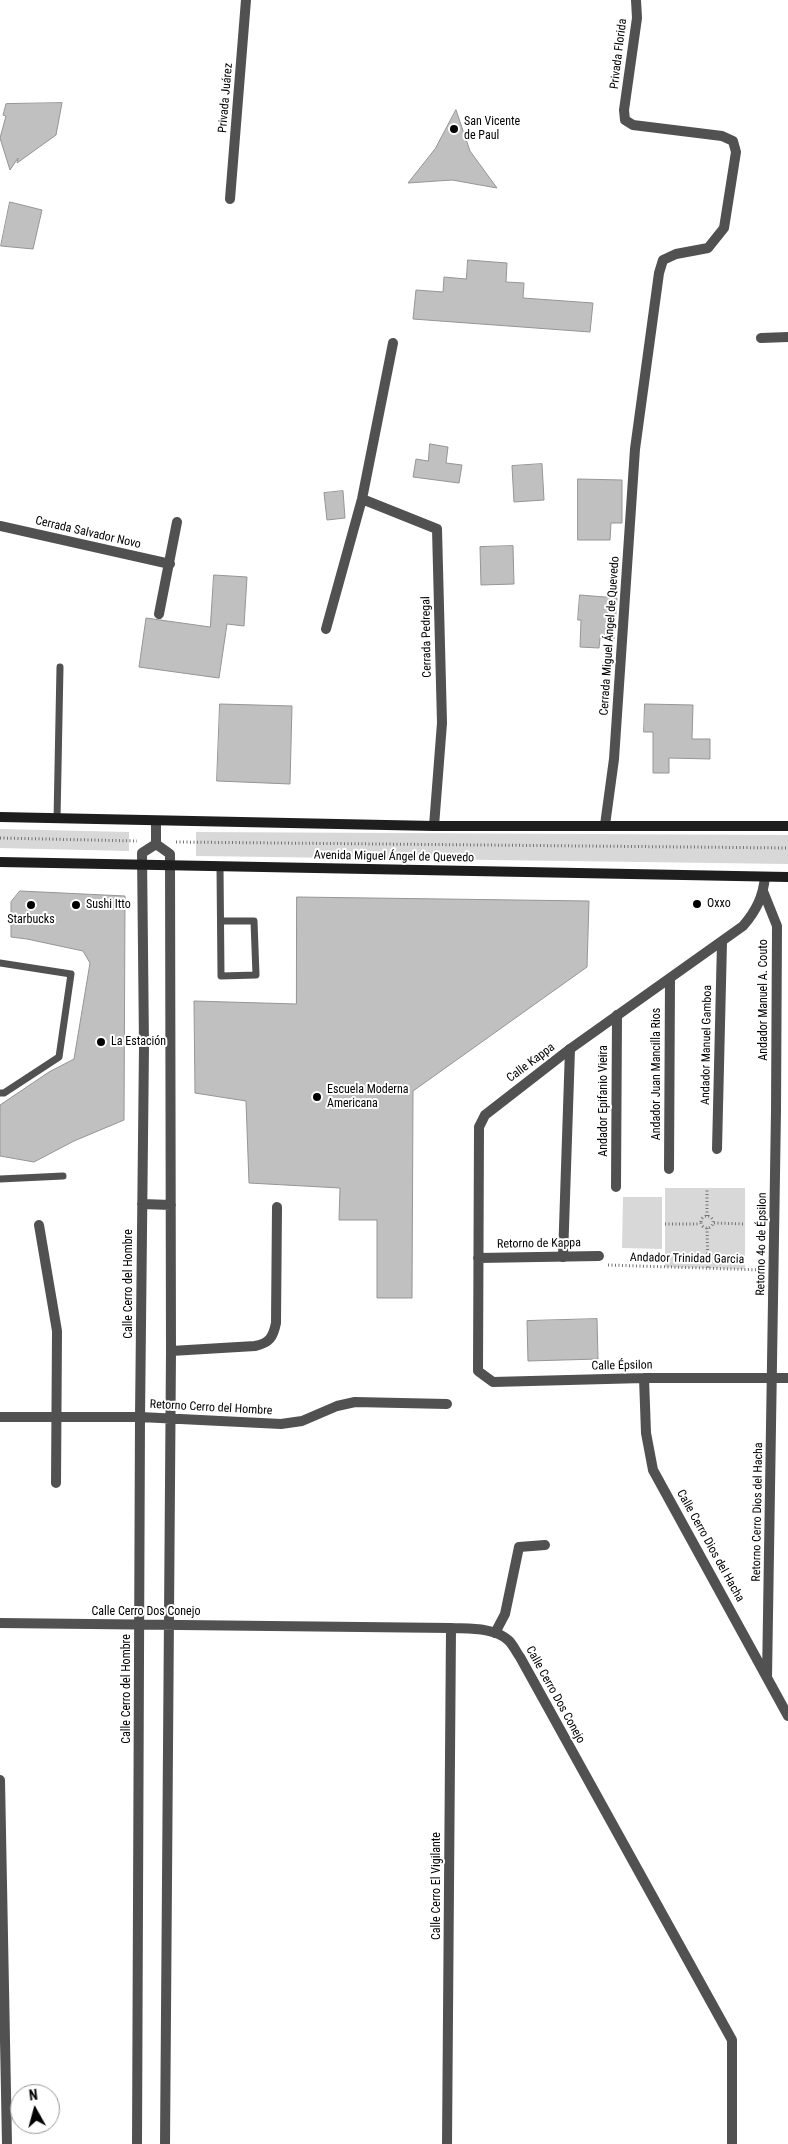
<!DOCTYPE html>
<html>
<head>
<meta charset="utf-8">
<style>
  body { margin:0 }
  #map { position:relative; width:788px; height:2144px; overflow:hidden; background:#fff; font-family:"Roboto Condensed",sans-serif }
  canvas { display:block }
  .north { position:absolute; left:10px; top:2084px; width:50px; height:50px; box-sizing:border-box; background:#fff; border:1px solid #999; border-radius:50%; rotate:353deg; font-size:14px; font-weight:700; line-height:20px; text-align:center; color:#000 }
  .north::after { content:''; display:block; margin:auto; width:18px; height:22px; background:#000; clip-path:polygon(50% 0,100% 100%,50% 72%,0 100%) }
</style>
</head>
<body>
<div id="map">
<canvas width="788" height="2144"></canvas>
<div class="north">N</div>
</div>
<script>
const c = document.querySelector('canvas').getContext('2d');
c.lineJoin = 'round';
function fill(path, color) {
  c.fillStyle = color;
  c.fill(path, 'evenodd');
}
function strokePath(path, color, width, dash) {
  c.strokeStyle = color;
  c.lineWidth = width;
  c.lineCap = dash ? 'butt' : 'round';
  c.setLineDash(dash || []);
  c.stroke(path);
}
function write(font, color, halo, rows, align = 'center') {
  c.font = font + ' "Roboto Condensed",sans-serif';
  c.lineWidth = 4;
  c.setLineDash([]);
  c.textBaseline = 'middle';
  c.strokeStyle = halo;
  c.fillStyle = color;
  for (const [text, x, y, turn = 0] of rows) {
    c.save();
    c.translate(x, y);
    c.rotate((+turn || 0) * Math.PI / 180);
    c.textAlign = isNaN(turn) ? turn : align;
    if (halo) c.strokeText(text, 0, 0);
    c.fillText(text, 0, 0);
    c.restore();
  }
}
const green = new Path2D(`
  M0,829L129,832V851L0,848Z
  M196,832L788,835V864L196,856Z
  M665,1188H745V1269L665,1267Z
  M623,1197H662V1249L622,1248Z`);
const building = new Path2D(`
  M62,103L56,135L17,163L18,158L10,170L0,138L6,116L3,115L6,104Z
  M456,110L470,151L497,188L452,180L408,183L435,149Z
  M10,202L42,210L33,249L1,246Z
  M468,260L507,263L506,282L524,283L523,298L593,303L590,332L413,319L416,290L443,292L444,277L466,279Z
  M430,444L448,447L446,463L462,465L459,483L413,477L416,459L428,461Z
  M542,464L544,500L514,502L512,466Z
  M578,479L622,480V523H611L610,540H578Z
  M343,491L345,518L327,520L324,493Z
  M513,546L514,584L481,585L480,547Z
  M214,575L247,577L244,626L227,624L219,678L139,667L146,618L210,627Z
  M580,595L617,598L614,639L600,638L599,648L580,647L581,620H578Z
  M220,704L292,706L290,784L217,781Z
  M645,704L693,705L692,739H710V759L669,758V773H653V732H644Z
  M20,891L125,896L124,1120L74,1141L34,1162L0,1156V1105L49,1072L74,1059L90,963L83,951L27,939L11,937V902Z
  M297,897L589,901L587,967L413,1091L412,1298H377V1220H339L340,1188L249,1183L246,1101L195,1093L194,1001L296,1004Z
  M597,1319L598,1359L528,1361L527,1321Z`);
const path = new Path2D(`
  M0,838L137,841
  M176,842L788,848
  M707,1216V1188
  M701 1222a6 6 0 1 1 12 0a6 6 0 1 1-12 0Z
  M714,1223L745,1224
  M665,1224H700
  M707,1228L708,1268
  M608,1265L762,1270`);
const service = new Path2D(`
  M57,819L60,667
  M220,866L221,976L256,975L254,921H221
  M0,963L71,974L59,1057L4,1093H0
  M0,1179L63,1176`);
const pedestrian = new Path2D(`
  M763,891L777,926L776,1111
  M717,1149L722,942
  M669,1169L670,979
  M616,1187L617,1015
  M563,1257L570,1049`);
const minor = new Path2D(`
  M230,199L246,0
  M761,338L788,337
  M362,499L437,529L442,723L434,826
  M0,526L170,564
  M159,614L177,522
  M326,629L362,499L393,343
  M605,825L614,759L635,449L659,273L663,260L676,254L708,248L724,228L736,152L733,141L722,136L633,125L625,120L624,110L637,18L636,0
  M156,844L170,854L171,1351L165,2144
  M156,844V821
  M765,877C763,897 756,911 743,926L570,1049L485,1115L479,1127L478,1371L493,1382L644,1378H788
  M142,1204L171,1205
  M39,1225L57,1331L56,1483
  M478,1258L599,1256
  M171,1351L255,1346C269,1343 273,1338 276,1323L277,1207
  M644,1378L646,1433L653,1470L788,1716
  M0,1417H140L281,1424L302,1421L337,1406L355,1402L447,1404
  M0,1623L451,1628C468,1629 494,1627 508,1640C513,1644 516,1652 520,1657L732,2040V2144
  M495,1633L505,1614L519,1547L545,1545
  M767,1678L776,1111
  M0,1780L7,2144
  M137,2144L140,1417L144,1046L142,853L156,844
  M447,2144L451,1628`);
const secondary = new Path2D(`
  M0,817L434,826H788
  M0,862L788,877`);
const markers = [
  [454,129,5,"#000"],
  [697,904,5,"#000"],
  [31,905,5,"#000"],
  [76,905,5,"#000"],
  [101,1042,5,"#000"],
  [317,1097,5,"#000"]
];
const streetNames = [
  ["Privada Florida",619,54,-83],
  ["Privada Juárez",226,98,-85],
  ["Cerrada Salvador Novo",88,533,13],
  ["Cerrada Miguel Ángel de Quevedo",610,636,-86],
  ["Cerrada Pedregal",427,637,-91],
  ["Avenida Miguel Ángel de Quevedo",394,857,1],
  ["Andador Manuel A. Couto",764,1000,-90],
  ["Andador Manuel Gamboa",707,1045,-89],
  ["Calle Kappa",531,1063,-37],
  ["Andador Juan Mancilla Rios",657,1074,-90],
  ["Andador Epifanio Vieira",604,1101,-90],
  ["Retorno de Kappa",539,1244,-1],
  ["Retorno 4o de Épsilon",762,1244,-89],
  ["Andador Trinidad Garcia",687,1259,1],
  ["Calle Cerro del Hombre",129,1284,-90],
  ["Calle Épsilon",622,1366,-1],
  ["Retorno Cerro del Hombre",211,1408,3],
  ["Retorno Cerro Dios del Hacha",758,1512,-89],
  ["Calle Cerro Dios del Hacha",710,1546,61],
  ["Calle Cerro Dos Conejo",146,1612],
  ["Calle Cerro del Hombre",127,1689,-90],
  ["Calle Cerro Dos Conejo",555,1695,61],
  ["Calle Cerro El Vigilante",437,1886,-90]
];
const poiNames = [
  ["San Vicente",464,122],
  ["de Paul",464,136],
  ["Oxxo",707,904],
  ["Sushi Itto",86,905],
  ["Starbucks",31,920,"center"],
  ["La Estación",111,1042],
  ["Escuela Moderna",327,1090],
  ["Americana",327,1104]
];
fill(green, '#d8d8d8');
fill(building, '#c0c0c0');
strokePath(building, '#959595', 1);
strokePath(path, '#737373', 3, [1, 2.5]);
strokePath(service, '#515151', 7);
strokePath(pedestrian, '#515151', 10);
strokePath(minor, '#515151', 10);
strokePath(secondary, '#1e1e1e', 10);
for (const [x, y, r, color] of markers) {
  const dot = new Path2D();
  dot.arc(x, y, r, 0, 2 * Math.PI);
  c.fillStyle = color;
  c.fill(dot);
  strokePath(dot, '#fff', 2);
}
write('12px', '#000', '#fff', streetNames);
write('12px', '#000', '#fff', poiNames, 'left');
</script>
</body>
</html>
